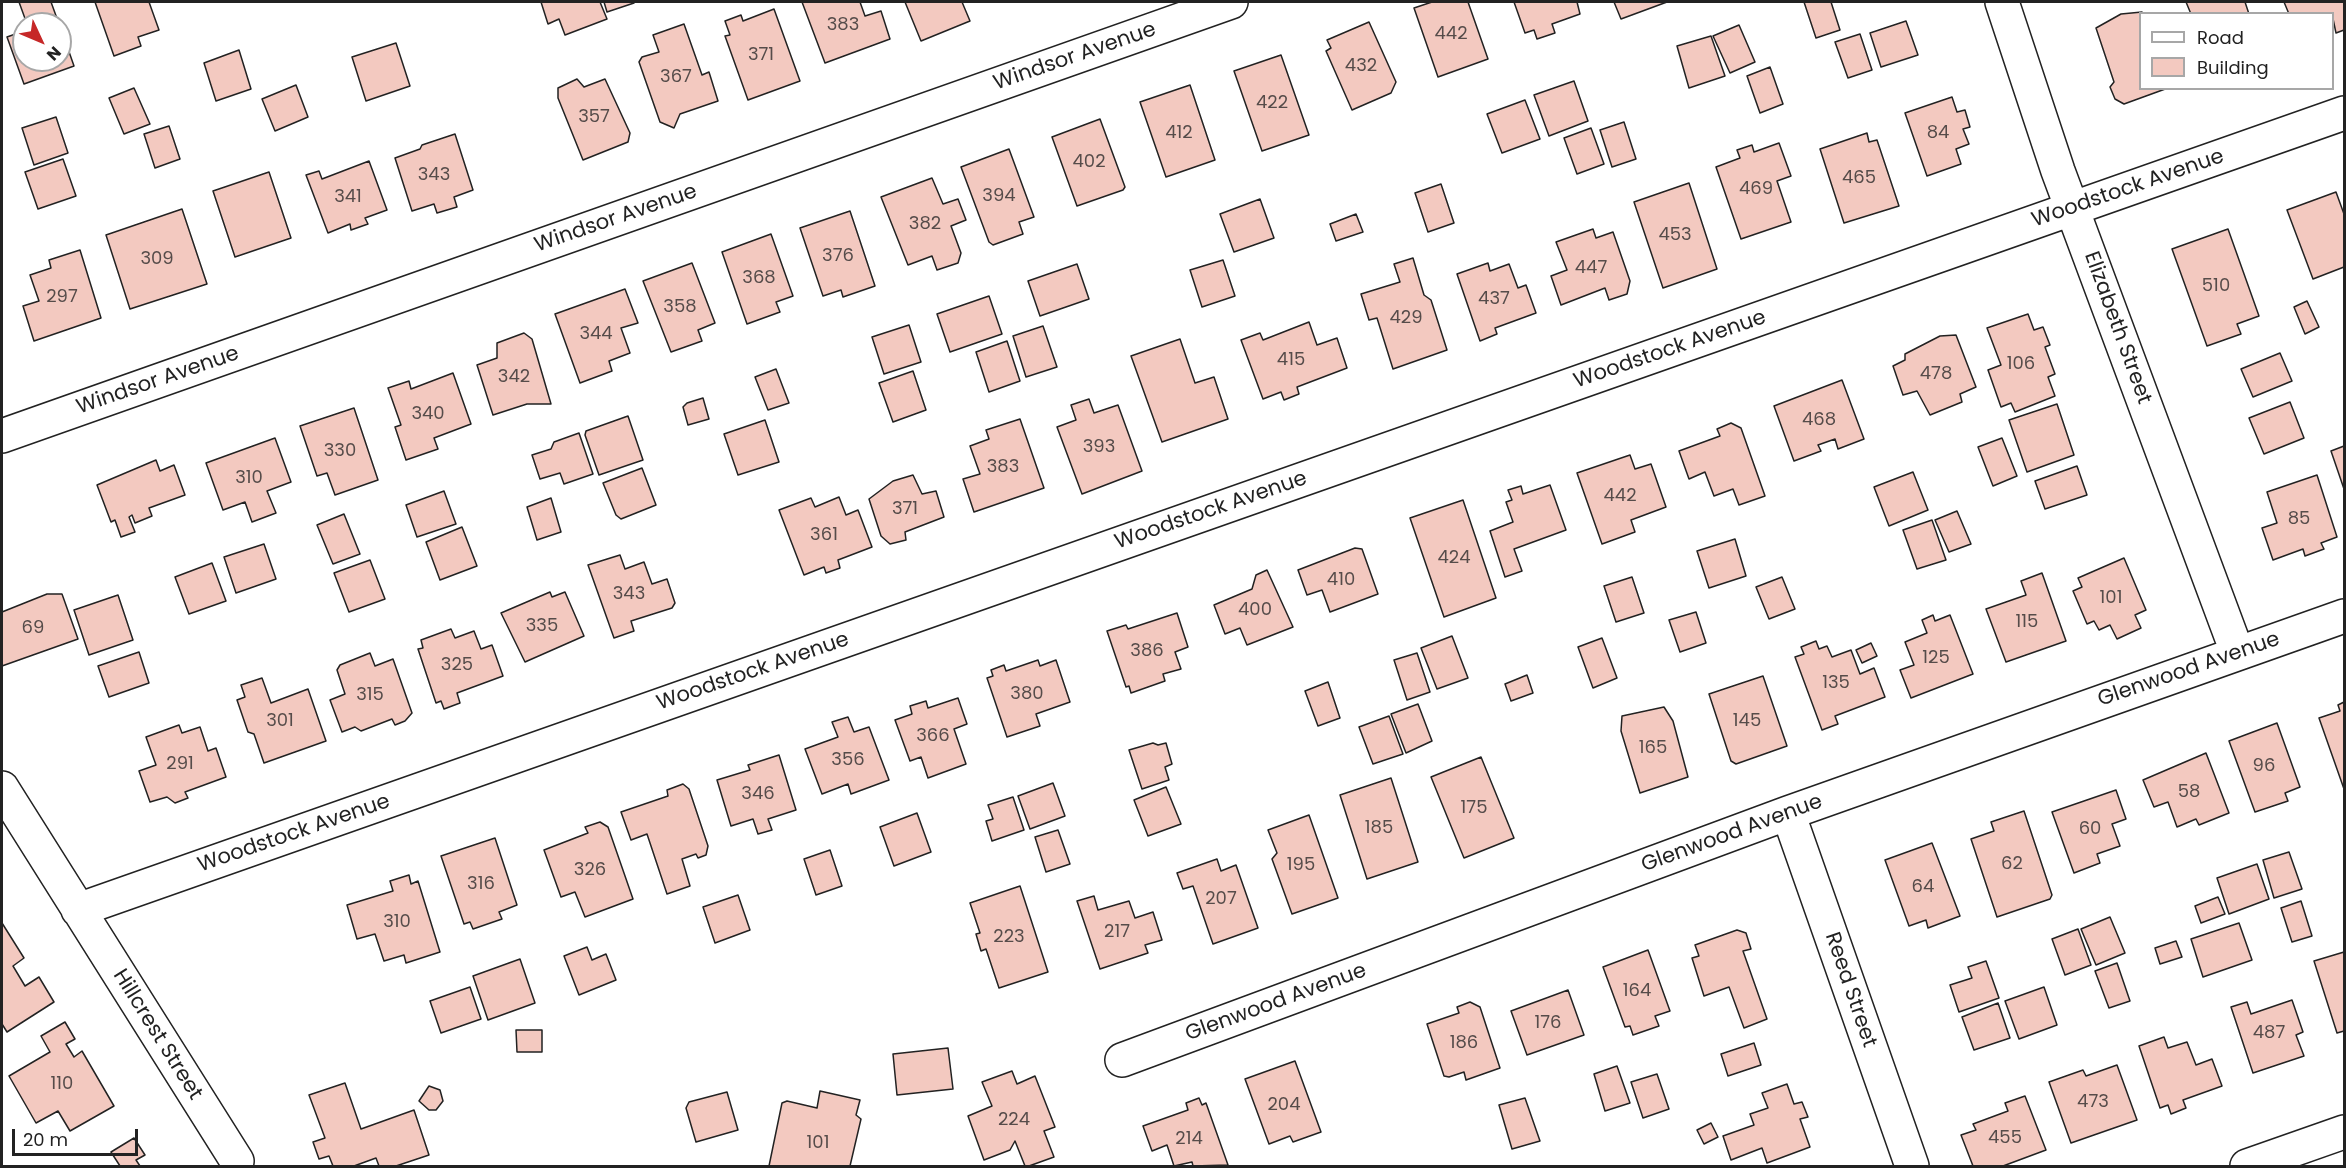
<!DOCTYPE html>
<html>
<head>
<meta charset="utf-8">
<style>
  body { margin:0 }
  #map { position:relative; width:2346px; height:1168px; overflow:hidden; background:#fff; font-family:Poppins,sans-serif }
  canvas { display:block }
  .frame { position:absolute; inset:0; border:3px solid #222; pointer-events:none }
  .legend { position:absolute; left:2139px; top:12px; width:195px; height:78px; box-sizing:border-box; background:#fff; border:2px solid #a7a7a7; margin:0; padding:8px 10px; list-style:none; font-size:18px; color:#222 }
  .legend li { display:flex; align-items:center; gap:12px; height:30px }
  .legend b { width:30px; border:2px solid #a7a7a7 }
  .north { position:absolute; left:12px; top:12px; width:60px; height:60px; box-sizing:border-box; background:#fff; border:2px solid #a7a7a7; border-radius:50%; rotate:134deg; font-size:16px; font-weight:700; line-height:24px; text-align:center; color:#222 }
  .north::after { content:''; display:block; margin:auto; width:21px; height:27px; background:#c62828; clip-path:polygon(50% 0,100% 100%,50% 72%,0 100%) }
  .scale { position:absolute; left:12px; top:1129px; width:126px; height:27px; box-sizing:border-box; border:3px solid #222; border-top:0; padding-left:8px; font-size:18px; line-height:21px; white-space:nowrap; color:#222; -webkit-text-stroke:4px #fff; paint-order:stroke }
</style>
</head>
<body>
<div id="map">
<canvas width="2346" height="1168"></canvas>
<div class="frame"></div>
<ul class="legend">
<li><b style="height:8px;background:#fff"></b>Road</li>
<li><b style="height:16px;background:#f3c9c0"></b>Building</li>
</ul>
<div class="north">N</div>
<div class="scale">20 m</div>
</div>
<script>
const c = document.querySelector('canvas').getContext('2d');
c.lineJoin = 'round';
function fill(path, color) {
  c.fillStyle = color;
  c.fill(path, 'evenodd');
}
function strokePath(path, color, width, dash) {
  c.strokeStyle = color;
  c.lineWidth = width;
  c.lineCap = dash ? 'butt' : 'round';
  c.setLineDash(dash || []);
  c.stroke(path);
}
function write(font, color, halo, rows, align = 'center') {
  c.font = font + ' Poppins,sans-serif';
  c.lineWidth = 4.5;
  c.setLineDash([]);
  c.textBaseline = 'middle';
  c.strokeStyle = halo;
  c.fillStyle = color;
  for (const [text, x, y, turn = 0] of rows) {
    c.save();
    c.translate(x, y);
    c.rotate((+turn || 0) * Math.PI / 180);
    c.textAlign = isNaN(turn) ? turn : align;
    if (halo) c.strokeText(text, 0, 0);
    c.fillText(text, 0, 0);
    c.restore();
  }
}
const building = new Path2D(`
  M19,2H51L59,24H27Z
  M95,2H149L159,30L138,37L141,46L114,56Z
  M541,2H600L607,19L565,35L559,19L548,24Z
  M604,2H634V3L607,12Z
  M802,2H860L865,16L881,11L890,39L825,63Z
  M905,2H962L970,21L921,41Z
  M1432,2H1468L1488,59L1438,77L1414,8Z
  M1514,2H1580H1577L1580,14L1552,24L1555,33L1537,39L1534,30L1525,33Z
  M1614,2H1667L1621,19Z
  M1804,2H1831L1840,30L1816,38Z
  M2186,2H2245L2249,14H2191Z
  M2284,2H2344V30L2336,33L2332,14H2289Z
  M774,9L800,81L748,100L725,36L730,35L725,21L741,15L743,21Z
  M2142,12L2140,88H2168L2124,104L2115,99L2110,87L2114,82L2096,28L2121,14Z
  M1906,21L1918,55L1881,67L1870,33Z
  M1369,22L1396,82L1391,93L1352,110L1326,51L1331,48L1327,40Z
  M684,24L702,75L709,72L718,101L680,114L674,128L660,122L639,62L642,57L659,52L653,35Z
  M1739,25L1755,62L1730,73L1713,36Z
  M60,26L74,66L24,84L7,37L24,31V60H60Z
  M1860,34L1872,70L1848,78L1835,42Z
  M1711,36L1725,76L1689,88L1677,46Z
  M396,43L410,86L366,101L352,57Z
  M239,50L251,89L216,101L204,63Z
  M1281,55L1309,135L1262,151L1234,71Z
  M1770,67L1783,104L1760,113L1747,76Z
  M577,79L584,87L605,79L630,133L628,142L583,160L558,98V88Z
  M1574,81L1588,121L1549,136L1534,95Z
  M296,85L308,117L275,131L262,99Z
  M1190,85L1215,160L1166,177L1140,102Z
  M134,88L150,124L124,134L109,98Z
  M1952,97L1957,112L1965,110L1970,127L1963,129L1969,144L1956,149L1961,164L1927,176L1905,113Z
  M1525,100L1540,139L1502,153L1487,114Z
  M56,117L68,153L34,165L22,128Z
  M1100,119L1125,187L1123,190L1077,206L1052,137Z
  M1624,122L1636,159L1612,167L1600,130Z
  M169,126L180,159L155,168L144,134Z
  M1591,128L1604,164L1577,174L1564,138Z
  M1867,133L1869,142L1877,140L1899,206L1844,223L1820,149Z
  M455,134L473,190L454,197L457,207L437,213L434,204L412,211L395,158L420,149L422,145Z
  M1779,143L1791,176L1777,181L1791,222L1741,239L1716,167L1740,158L1737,150L1752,145L1754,152Z
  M1009,149L1034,217L1019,222L1023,234L993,245L989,242L961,167Z
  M63,159L76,196L38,209L25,172Z
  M369,161L387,210L365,218L368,224L351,230L350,224L328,233L306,175L319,171L322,179Z
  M269,172L291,238L235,257L213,191Z
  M932,178L943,204L958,199L966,220L951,226L961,253L958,263L937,270L932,256L908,265L881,197Z
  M1689,183L1717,269L1663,288L1634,202Z
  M1441,184L1454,223L1428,232L1415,193Z
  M2336,192L2344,214V267L2313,279L2287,210Z
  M1260,199L1274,238L1234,252L1220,214Z
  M182,209L207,284L130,309L106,235Z
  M850,211L875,286L843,297L841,290L823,296L800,228Z
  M1356,214L1363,232L1336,241L1330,224Z
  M1593,229L1596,238L1613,232L1630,281L1627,294L1609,300L1605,288L1561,305L1551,276L1567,270L1556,242Z
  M2228,229L2259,316L2237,324L2241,334L2207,346L2172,249Z
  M771,234L793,296L776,302L780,312L747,324L722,252Z
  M80,250L101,318L34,341L23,306L39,301L30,275L51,268L49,260Z
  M1413,258L1424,295L1431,300L1447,350L1393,369L1377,318L1369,320L1361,294L1400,282L1394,264Z
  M1223,260L1235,296L1202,307L1190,270Z
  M692,263L715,323L698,330L702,341L671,352L643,281Z
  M1488,263L1490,271L1509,264L1518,288L1526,285L1536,313L1495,328L1497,334L1480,341L1457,274Z
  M1077,264L1089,299L1040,316L1028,281Z
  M625,289L638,323L621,328L630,353L609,361L612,371L580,383L555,314Z
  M989,296L1002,334L950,352L937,314Z
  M2307,301L2319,327L2305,334L2294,307Z
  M2028,314L2034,330L2043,327L2050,345L2045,347L2055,374L2048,377L2055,396L2015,412L2011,403L2001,407L1988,370L2001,365L1987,328Z
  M1309,322L1317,345L1337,338L1347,368L1297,387L1299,394L1284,400L1281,392L1263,399L1241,340L1260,333L1263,340Z
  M909,325L921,362L884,374L872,337Z
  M1043,326L1057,367L1026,377L1013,336Z
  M524,333L532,339L551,404H527L493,415L477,365L497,358V343Z
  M1956,335L1976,387L1960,394L1962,402L1930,415L1917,391L1903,395L1893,366L1905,360V354L1940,336Z
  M1180,339L1195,383L1214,377L1228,419L1162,442L1131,356Z
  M1007,341L1020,381L989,392L976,352Z
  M2280,353L2292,381L2253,397L2241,369Z
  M776,369L789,403L768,410L755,377Z
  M913,371L926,410L893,422L879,383Z
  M453,373L471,424L434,438L438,449L406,460L395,427L401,425L388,388L409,381L411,389Z
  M1842,380L1864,439L1838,449L1835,439L1818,445L1821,451L1794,461L1774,406Z
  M703,398L709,419L688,425L683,407L687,403Z
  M1089,399L1094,413L1118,405L1142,471L1082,494L1057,427L1076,420L1071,405Z
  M2290,402L2304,438L2264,454L2249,418Z
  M2057,404L2074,455L2027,472L2009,420Z
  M354,408L378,480L335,495L327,473L317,476L300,426Z
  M628,416L643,460L599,475L585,435L586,431Z
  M1020,419L1044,488L974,512L963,479L980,474L970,446L989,439L986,430Z
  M765,420L779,462L738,475L724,434Z
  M1731,423L1741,428L1765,496L1739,505L1733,489L1714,496L1705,472L1689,479L1679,451L1720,436L1717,429Z
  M579,433L593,474L564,484L560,473L540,479L532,455L551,449L554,442Z
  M275,438L291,482L267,491L276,513L252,522L245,502L223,510L206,463Z
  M2002,438L2017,476L1993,486L1978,447Z
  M2344,446V489L2331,451Z
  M1630,455L1635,469L1651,464L1666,507L1631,520L1635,532L1602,544L1577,473Z
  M156,460L160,471L174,465L185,495L149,508L152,516L135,523L132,515L129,517L135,532L121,537L115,520L111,522L97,485Z
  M2077,466L2087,495L2045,509L2035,481Z
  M642,468L656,505L621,519L616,515L603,483Z
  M1913,472L1928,510L1889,526L1874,487Z
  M913,475L922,494L936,491L944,517L905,532L906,540L890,544L881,536L869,499L893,481Z
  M2317,475L2337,537L2321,543L2324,549L2305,556L2303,549L2273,560L2262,528L2277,523L2267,492Z
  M1550,485L1566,530L1514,549L1522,571L1505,577L1490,531L1513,522L1506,502L1512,500L1508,490L1521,486L1523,494Z
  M444,491L456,524L417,537L406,505Z
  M839,497L846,515L858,510L872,547L838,560L840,568L826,573L824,567L804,575L779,510L811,498L815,507Z
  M551,498L561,532L537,540L527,507Z
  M1463,500L1496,598L1444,617L1410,518Z
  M1957,511L1971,544L1949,552L1935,520Z
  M344,514L360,554L333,564L317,525Z
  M1932,520L1946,560L1917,569L1903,530Z
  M462,527L477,566L440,580L426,542Z
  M1735,539L1746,576L1709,588L1697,551Z
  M264,544L276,579L236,593L224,557Z
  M1355,548L1362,549L1378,594L1330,612L1322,590L1307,595L1298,570Z
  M620,555L625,569L644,562L652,584L667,579L675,603L672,608L631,621L634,631L614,638L588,565Z
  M2124,558L2146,610L2135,615L2141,628L2117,639L2110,625L2099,630L2094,621L2087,624L2073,591L2082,587L2078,578Z
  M370,560L385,599L349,612L334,573Z
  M212,563L226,601L189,614L175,577Z
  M1267,570L1293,627L1247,645L1240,628L1225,634L1214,605L1252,589L1256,575Z
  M2042,573L2066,641L2006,662L1986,609L2026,595L2021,581Z
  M1632,577L1644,613L1616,622L1604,586Z
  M1782,577L1795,609L1769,619L1756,587Z
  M550,592L552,597L565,592L584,636L525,662L501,613Z
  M47,594H62L78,639L2,666V612Z
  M118,595L133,640L89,655L74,610Z
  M1696,612L1706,643L1680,652L1669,620Z
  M1177,613L1188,647L1175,652L1181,669L1163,674L1165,681L1131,693L1129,686L1126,687L1107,631L1126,625L1128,629Z
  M1933,615L1935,621L1950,615L1973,674L1911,698L1900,670L1914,665L1905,642L1927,633L1922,620Z
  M451,629L455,638L474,631L481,649L492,645L503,676L457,693L460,703L444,709L441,701L436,703L418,649L423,648L421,640Z
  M1452,636L1468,678L1437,689L1421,648Z
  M1602,638L1617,678L1593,688L1578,647Z
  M1816,641L1819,649L1827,646L1832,657L1851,650L1860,674L1874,668L1885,697L1835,716L1838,724L1822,730L1795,657L1804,654L1801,647Z
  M1871,643L1877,656L1862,663L1856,650Z
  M139,652L149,683L109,697L98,666Z
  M370,653L375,666L393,659L412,713L405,721L395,725L392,719L361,731L355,727L342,732L330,700L345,694L337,670L340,665Z
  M1417,653L1430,692L1407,700L1394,660Z
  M1038,660L1040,666L1056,660L1070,702L1036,714L1040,726L1007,737L987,678L993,676L991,670L1004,665L1006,671Z
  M1527,675L1533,693L1511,701L1505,684Z
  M1763,676L1787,746L1736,764L1731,761L1709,694Z
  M262,678L271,703L308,689L326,741L264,763L254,734L248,732L237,700L245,697L241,685Z
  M1328,682L1340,718L1318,726L1305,691Z
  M958,698L967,724L954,729L966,764L928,778L921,757L910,761L895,720L912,714L910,706L926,701L928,708Z
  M2344,702V789L2319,718L2340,711L2338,705Z
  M1418,704L1432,741L1406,753L1391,714Z
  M1664,707L1673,721L1688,777L1640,793L1621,731L1622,716Z
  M1389,716L1403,754L1373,764L1359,727Z
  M848,717L854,732L869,727L889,780L851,794L848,784L822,794L805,749L838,737L832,722Z
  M2277,723L2300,787L2285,793L2288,801L2255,812L2229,741Z
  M179,725L182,733L200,727L208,751L216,748L226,777L185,792L188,798L175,803L167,797L150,802L139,771L156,765L146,737Z
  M1153,743L1158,745L1166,743L1172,764L1165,767L1169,780L1142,789L1129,750Z
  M2206,753L2229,813L2199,825L2196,819L2177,827L2168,802L2154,807L2143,780Z
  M779,755L796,810L768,819L772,830L758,834L753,819L731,826L717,780L750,770L748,765Z
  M1481,757L1514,838L1464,858L1431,777Z
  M1391,778L1418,862L1367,879L1340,795Z
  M1053,783L1065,816L1030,829L1018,796Z
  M683,784L689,789L708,846L706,855L698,858L696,854L682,859L690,886L667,894L647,834L631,840L621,812L668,796L667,790Z
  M1166,787L1181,824L1148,836L1134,800Z
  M2116,790L2126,819L2112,824L2120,846L2097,854L2100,863L2074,873L2052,812Z
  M1013,797L1024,830L992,841L986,821L993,819L988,805Z
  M2024,811L2052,895L2050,899L1997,917L1971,839L1994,831L1991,822Z
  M917,813L931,852L894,866L880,827Z
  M1309,815L1338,898L1292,914L1272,859L1277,853L1268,830Z
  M600,822L608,827L633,899L585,917L575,892L561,897L544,850L588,833L585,827Z
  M1058,830L1070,864L1046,872L1035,837Z
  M495,838L517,905L499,912L502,919L473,929L470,922L464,924L441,856Z
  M1932,843L1960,916L1928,928L1926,920L1909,926L1885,860Z
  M830,850L842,886L816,895L804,859Z
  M2289,852L2302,889L2274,898L2263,860Z
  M1217,859L1221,871L1236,865L1258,928L1213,944L1193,886L1183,889L1177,873Z
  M2257,864L2269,899L2229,914L2217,878Z
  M409,875L411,884L418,881L440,952L406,963L404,955L384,961L375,934L357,939L347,905L393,891L390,881Z
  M1020,886L1048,972L999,988L986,949L981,951L976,934L980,933L970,903Z
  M738,895L750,930L715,943L703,907Z
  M1094,896L1098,910L1129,901L1135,918L1153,912L1162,940L1145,945L1148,953L1100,969L1077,901Z
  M2218,897L2225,914L2201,923L2195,906Z
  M2301,901L2312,936L2292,942L2281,908Z
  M2110,917L2125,953L2096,965L2081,929Z
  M2,923L24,958L13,966L25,986L39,977L54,1002L7,1032L2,1024Z
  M2239,923L2252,960L2203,977L2191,939Z
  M2078,929L2091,965L2065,975L2052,939Z
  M1737,930L1746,933L1751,949L1743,951L1767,1019L1744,1028L1729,987L1704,996L1692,958L1699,956L1695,945Z
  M2176,941L2182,957L2160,964L2155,948Z
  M587,947L592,960L606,954L616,980L579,995L564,956Z
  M1648,950L1670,1011L1655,1016L1659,1026L1633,1035L1630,1026L1625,1027L1603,967Z
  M2344,952V1031L2337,1033L2314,961Z
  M520,959L535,1003L488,1020L473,976Z
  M1986,961L1999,998L1959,1012L1950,985L1972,978L1968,967Z
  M2117,963L2130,1001L2109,1008L2095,971Z
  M470,987L481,1019L441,1033L430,1001Z
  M2044,987L2057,1025L2019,1039L2005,1001Z
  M1568,990L1584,1035L1527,1055L1511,1011Z
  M2292,1000L2303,1032L2296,1035L2304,1056L2253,1073L2231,1007L2247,1002L2251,1014Z
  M1470,1002L1480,1007L1500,1068L1466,1080L1464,1072L1449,1077L1444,1076L1427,1024L1459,1013L1457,1007Z
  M1998,1003L2010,1038L1974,1050L1962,1017Z
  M65,1022L75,1039L66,1044L74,1057L82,1051L114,1106L70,1131L58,1111L36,1123L9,1076L50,1052L41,1036Z
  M516,1030H542V1052H517Z
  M2164,1037L2168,1048L2187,1042L2196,1065L2212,1059L2222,1086L2183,1100L2186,1108L2171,1114L2168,1105L2160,1108L2139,1046Z
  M1754,1043L1761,1065L1728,1076L1721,1054Z
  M948,1048L953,1089L897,1095L893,1054Z
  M1295,1061L1321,1132L1293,1142L1290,1136L1269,1144L1245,1079Z
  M2117,1065L2137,1120L2071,1143L2049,1082L2083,1070L2086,1076Z
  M1617,1066L1630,1103L1605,1111L1594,1074Z
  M1012,1071L1017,1084L1035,1076L1055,1127L1044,1131L1054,1157L1029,1166H1025L1015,1141L1010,1150L984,1160L968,1116L992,1106L982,1082Z
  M1657,1074L1669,1109L1643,1118L1631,1082Z
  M345,1083L361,1129L414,1110L429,1155L396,1166H379L376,1158L354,1166H333L329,1156L319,1159L313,1142L325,1138L309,1095Z
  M1787,1084L1794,1104L1802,1102L1808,1117L1800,1119L1810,1147L1767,1163L1762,1148L1731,1160L1723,1136L1754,1125L1750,1114L1768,1108L1762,1093Z
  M429,1086L440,1090L443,1101L436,1110H429L419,1101Z
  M820,1091L860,1100L856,1115L861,1119L850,1166H769L782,1103L787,1101L817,1108Z
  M727,1092L738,1130L696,1142L686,1108L689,1102Z
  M2025,1096L2046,1150L2003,1166H1973L1961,1135L1976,1130L1973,1124L2008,1111L2005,1103Z
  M1199,1098L1202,1105L1206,1103L1228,1165L1193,1166L1192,1162L1174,1166L1167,1145L1152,1151L1143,1126L1188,1110L1186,1103Z
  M1525,1098L1540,1141L1512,1149L1499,1105Z
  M1711,1123L1718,1137L1704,1144L1697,1130Z
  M134,1138L145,1155L136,1160L140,1166H120L111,1152Z`);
const minor = new Path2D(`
  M2002,2L2058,171L2237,652
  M2,436L1231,2
  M2,788L237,1161
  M1788,813L1912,1166
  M78,910L2344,113
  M1122,1060L1788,813L2344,616
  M2247,1166L2344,1132`);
const numberNames = [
  ["383",843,25],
  ["442",1451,34],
  ["371",761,55],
  ["432",1361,66],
  ["367",676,77],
  ["422",1272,103],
  ["357",594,117],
  ["412",1179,133],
  ["84",1938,133],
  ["402",1089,162],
  ["343",434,175],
  ["465",1859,178],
  ["469",1756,189],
  ["394",999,196],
  ["341",348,197],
  ["382",925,224],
  ["453",1675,235],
  ["376",838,256],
  ["309",157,259],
  ["447",1591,268],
  ["368",759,278],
  ["510",2216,286],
  ["297",62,297],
  ["437",1494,299],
  ["358",680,307],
  ["429",1406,318],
  ["344",596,334],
  ["415",1291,360],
  ["106",2021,364],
  ["478",1936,374],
  ["342",514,377],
  ["340",428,414],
  ["468",1819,420],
  ["393",1099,447],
  ["330",340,451],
  ["383",1003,467],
  ["310",249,478],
  ["442",1620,496],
  ["371",905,509],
  ["85",2299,519],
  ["361",824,535],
  ["424",1454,558],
  ["410",1341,580],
  ["343",629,594],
  ["101",2111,598],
  ["400",1255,610],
  ["115",2027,622],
  ["335",542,626],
  ["69",33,628],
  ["386",1147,651],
  ["125",1936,658],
  ["325",457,665],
  ["135",1836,683],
  ["380",1027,694],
  ["315",370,695],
  ["301",280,721],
  ["145",1747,721],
  ["366",933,736],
  ["165",1653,748],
  ["356",848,760],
  ["291",180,764],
  ["96",2264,766],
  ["58",2189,792],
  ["346",758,794],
  ["175",1474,808],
  ["185",1379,828],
  ["60",2090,829],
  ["62",2012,864],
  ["195",1301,865],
  ["326",590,870],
  ["316",481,884],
  ["64",1923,887],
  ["207",1221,899],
  ["310",397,922],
  ["217",1117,932],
  ["223",1009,937],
  ["164",1637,991],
  ["176",1548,1023],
  ["487",2269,1033],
  ["186",1464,1043],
  ["110",62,1084],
  ["473",2093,1102],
  ["204",1284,1105],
  ["224",1014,1120],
  ["455",2005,1138],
  ["214",1189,1139],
  ["101",818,1143]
];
const streetNames = [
  ["Windsor Avenue",1075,57,-19],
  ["Woodstock Avenue",2128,189,-19],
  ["Windsor Avenue",616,219,-19],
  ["Elizabeth Street",2117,328,70],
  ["Woodstock Avenue",1670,350,-19],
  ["Windsor Avenue",158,381,-19],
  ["Woodstock Avenue",1211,511,-19],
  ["Glenwood Avenue",2189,670,-19],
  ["Woodstock Avenue",753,672,-19],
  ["Woodstock Avenue",294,834,-19],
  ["Glenwood Avenue",1732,834,-20],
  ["Reed Street",1850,990,71],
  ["Glenwood Avenue",1276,1003,-20],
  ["Hillcrest Street",157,1035,58]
];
fill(building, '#f3c9c0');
strokePath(building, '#222', 1.5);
strokePath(minor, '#222', 36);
strokePath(minor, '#fff', 33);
write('18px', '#564c4a', null, numberNames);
write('21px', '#222', '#fff', streetNames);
</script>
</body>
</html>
